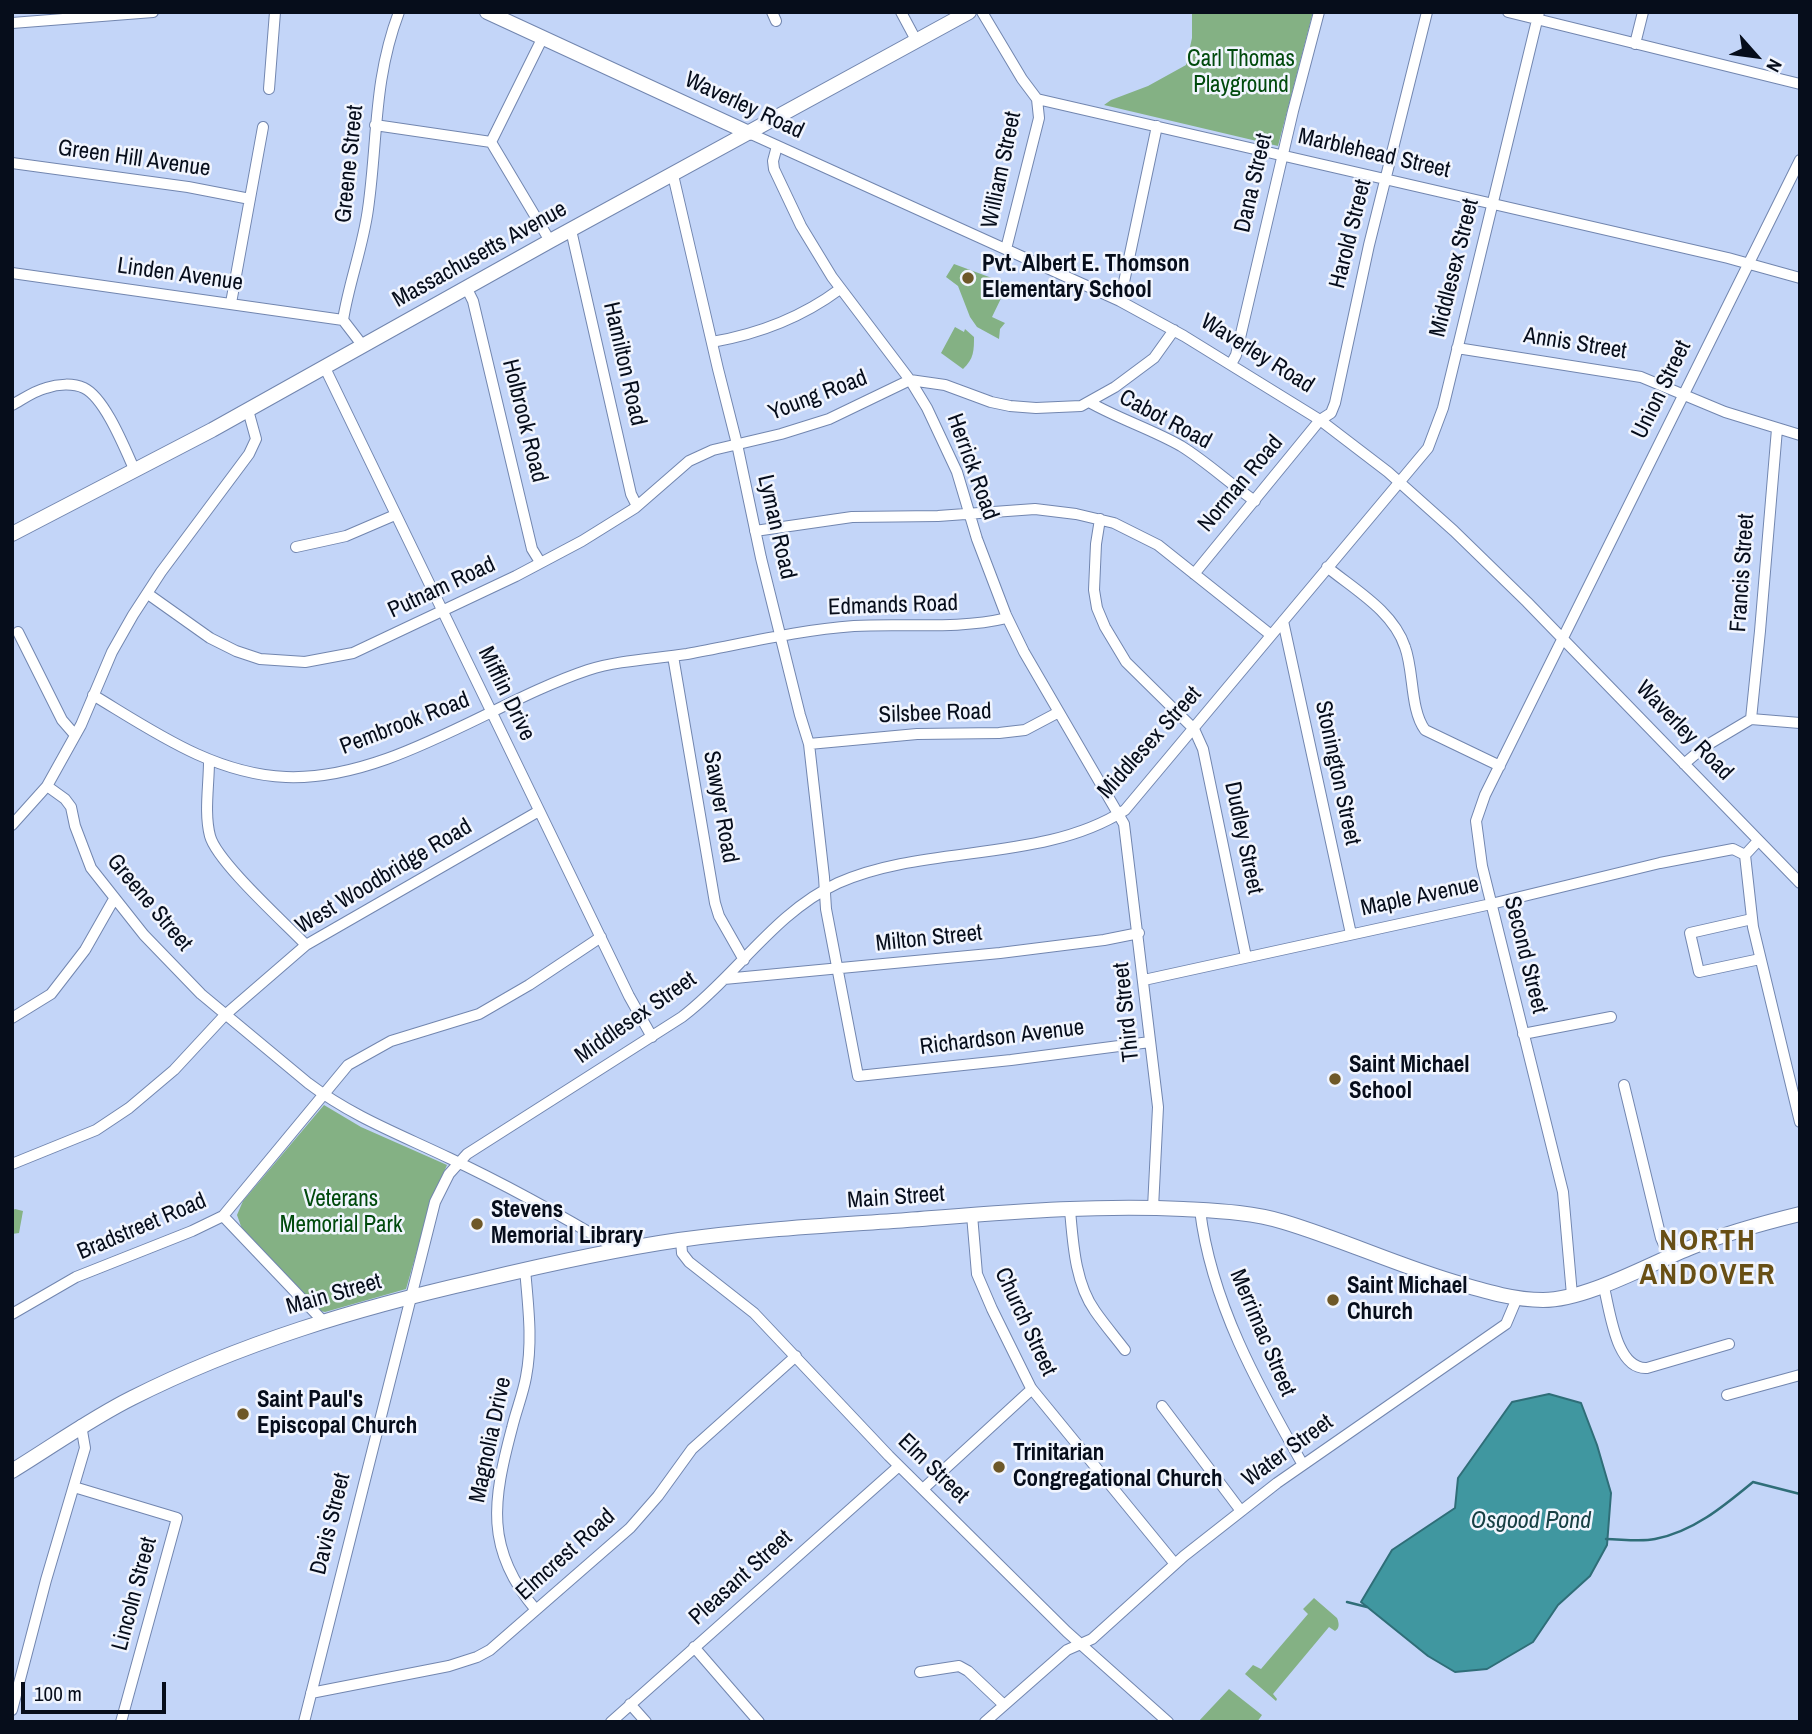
<!DOCTYPE html>
<html>
<head>
<meta charset="utf-8">
<style>
  body { margin:0 }
  #map { position:relative; width:1812px; height:1734px; overflow:hidden; background:#c3d5f8; font-family:"Archivo Narrow",sans-serif }
  canvas { display:block }
  .frame { position:absolute; inset:0; border:14px solid #060d1b; pointer-events:none }
  .north { position:absolute; left:1721px; top:21px; width:70px; height:70px; -webkit-text-stroke:5px #f1f5fe; paint-order:stroke; rotate:118deg; font-size:19px; font-weight:700; line-height:28px; text-align:center; color:#060d1b }
  .north::after { content:''; display:block; margin:auto; width:24px; height:32px; background:#060d1b; clip-path:polygon(50% 0,100% 100%,50% 72%,0 100%) }
  .scale { position:absolute; left:21px; top:1682px; width:145px; height:32px; box-sizing:border-box; border:4px solid #060d1b; border-top:0; padding-left:9px; font-size:21px; line-height:24px; white-space:nowrap; color:#060d1b; -webkit-text-stroke:5px #f1f5fe; paint-order:stroke }
</style>
</head>
<body>
<div id="map">
<canvas width="1812" height="1734"></canvas>
<div class="frame"></div>
<div class="north">N</div>
<div class="scale">100 m</div>
</div>
<script>
const c = document.querySelector('canvas').getContext('2d');
c.lineJoin = 'round';
function fill(path, color) {
  c.fillStyle = color;
  c.fill(path, 'evenodd');
}
function strokePath(path, color, width, dash) {
  c.strokeStyle = color;
  c.lineWidth = width;
  c.lineCap = dash ? 'butt' : 'round';
  c.setLineDash(dash || []);
  c.stroke(path);
}
function write(font, color, halo, rows, align = 'center') {
  c.font = font + ' "Archivo Narrow",sans-serif';
  c.lineWidth = 5;
  c.setLineDash([]);
  c.textBaseline = 'middle';
  c.strokeStyle = halo;
  c.fillStyle = color;
  for (const [text, x, y, turn = 0] of rows) {
    c.save();
    c.translate(x, y);
    c.rotate((+turn || 0) * Math.PI / 180);
    c.textAlign = isNaN(turn) ? turn : align;
    if (halo) c.strokeText(text, 0, 0);
    c.fillText(text, 0, 0);
    c.restore();
  }
}
const green = new Path2D(`
  M1192,12H1313L1278,146L1104,105L1111,100L1148,86L1186,65L1192,38Z
  M954,264L1008,284L992,317L1005,323L1000,329L999,339L977,327L970,317L958,286L946,277Z
  M955,327L964,332L965,329L974,337C974,350 974,359 963,369L941,353Z
  M324,1105L361,1127L447,1165L431,1202L406,1289L325,1312L320,1311L242,1229L237,1215L243,1201Z
  M1314,1598L1337,1618C1339,1623 1340,1628 1335,1631L1329,1627L1273,1694L1277,1699L1276,1701L1245,1674L1253,1665L1261,1669L1308,1614L1303,1609Z
  M1229,1689L1262,1715L1257,1722H1198Z`);
const forest = new Path2D(`
  M15,1209L23,1211L19,1233L12,1234V1211Z`);
const water = new Path2D(`
  M1549,1394L1581,1403L1597,1445L1611,1493L1607,1545L1590,1576L1558,1605L1533,1642L1487,1669L1455,1672L1428,1656L1361,1602L1392,1550L1455,1508L1458,1478L1512,1402Z`);
const stream = new Path2D(`
  M1606,1539C1621,1539 1640,1542 1655,1539C1693,1532 1724,1506 1753,1482L1800,1494
  M1347,1602L1367,1607`);
const minor = new Path2D(`
  M772,12L776,21
  M901,12L916,40
  M982,12L1022,79L1037,99L1728,258L1800,278
  M1508,12L1800,84
  M12,23L153,12
  M1635,44L1643,12
  M269,89L275,12
  M375,125L491,142L550,241
  M749,133L1120,301L1184,336L1320,420L1388,472L1454,531L1527,602L1800,883
  M491,142L543,37
  M777,146L773,161L774,169L801,226L832,277L910,380L927,408L957,472L977,539L1006,615L1024,652L1124,824L1158,1107L1153,1208
  M12,163L188,187L250,199
  M673,175L718,369L737,444L761,558L800,715L809,744L824,877L826,909L858,1076L1011,1060L1150,1042
  M571,230L631,494L637,506
  M1006,249L1039,118L1037,99
  M12,273L343,320
  M467,289L473,301L532,549L540,562
  M1120,301L1157,126
  M231,303L263,127
  M343,320C349,282 363,247 368,209C378,139 373,81 399,12
  M343,320L363,346
  M712,342C759,334 801,318 840,289
  M1457,348L1641,377L1725,412L1800,435
  M1231,364L1236,355L1293,111L1319,12
  M325,368L629,996L652,1037
  M1089,402C1119,419 1151,429 1181,446C1207,462 1230,484 1255,501
  M12,405C23,399 34,391 46,388C58,384 73,383 84,388C105,398 125,449 135,471
  M248,410L256,439L249,454L161,572L133,615L112,652L81,725L47,786L65,799L71,807L75,826L91,868L144,935L201,994L308,1083C353,1117 399,1134 449,1158C507,1185 564,1217 619,1250
  M1100,519L1096,544L1094,590L1097,608L1105,627L1126,662L1194,729L1203,749L1246,957
  M755,531L852,517L938,516L1035,509L1076,514L1114,523L1158,545L1271,635
  M296,547L346,536L395,515
  M1327,567C1355,590 1393,611 1405,647C1414,671 1410,710 1425,730L1500,766
  M1194,574L1320,420L1331,413L1335,403L1369,245L1427,12
  M148,594L210,638L236,651L260,659L305,662L353,653L516,576L582,541L635,508L689,461L713,450L781,434L829,419L910,380L945,385L991,402L1010,406L1036,408L1081,406L1115,387L1154,358L1174,330
  M1283,621L1351,934
  M18,632L62,720L75,735
  M673,656L715,903L719,916L744,960
  M93,695C153,731 213,774 286,777C389,781 492,702 588,670C619,660 655,659 687,654C742,644 798,630 854,626C906,623 956,630 1007,618
  M1751,719L1760,631L1777,429
  M809,744L917,734L999,733L1025,730L1059,712
  M209,761C209,785 204,813 210,836C217,862 285,923 306,945
  M1684,764L1704,747L1751,719L1800,723
  M12,825L47,786
  M1758,841L1745,855L1753,927L1800,1122
  M1752,919L1690,933L1699,972L1760,959
  M724,979L1000,953L1104,940L1139,933
  M1144,980L1491,904L1660,863L1733,849L1745,855
  M12,1018L51,994L85,950L114,899
  M1523,1034L1611,1017
  M1624,1085L1661,1238L1669,1256
  M12,1164L96,1130L129,1108L174,1070L225,1015L306,945L539,811
  M1070,1210C1073,1243 1075,1283 1095,1311C1104,1324 1115,1337 1125,1350
  M1200,1210C1211,1302 1258,1386 1303,1465
  M972,1215L977,1274L992,1309L1031,1388L1175,1564
  M223,1216L323,1321
  M681,1240L682,1253L689,1262L754,1313L889,1456L1067,1632L1168,1722
  M525,1269C528,1305 533,1341 526,1377C523,1394 516,1411 512,1428C493,1500 484,1549 536,1610
  M1603,1284C1610,1308 1615,1370 1647,1368L1729,1344
  M1572,1295L1563,1192L1482,866L1476,821L1485,795L1800,160
  M12,1314L76,1277L192,1231L223,1216L348,1065L391,1041L479,1014L529,985L601,937
  M1727,1395L1800,1375
  M1162,1406L1241,1511
  M74,1487L177,1518L121,1722
  M923,1489L1032,1389
  M694,1647L759,1722
  M920,1672L959,1666L968,1671L1004,1705
  M311,1693L449,1666L477,1657L490,1650L630,1528L658,1496L692,1449L796,1356
  M630,1704L646,1722
  M12,1710L46,1580L85,1448L81,1425
  M304,1722L435,1202L449,1174L467,1154L682,1017C736,976 775,912 838,883C925,844 1043,863 1125,810L1428,448L1443,408L1539,12
  M611,1722L899,1466
  M985,1722L1067,1650L1092,1639L1184,1556L1277,1483L1506,1324L1517,1298`);
const major = new Path2D(`
  M487,12L749,133
  M12,534L212,430L550,241L969,12
  M12,1471C53,1446 90,1419 132,1398C241,1343 358,1308 477,1281C544,1265 610,1250 679,1240C749,1230 821,1226 893,1221C989,1214 1087,1204 1183,1209C1217,1211 1251,1212 1284,1222C1344,1240 1401,1267 1461,1284C1488,1292 1515,1300 1543,1300C1587,1300 1651,1263 1692,1247C1727,1233 1763,1223 1800,1214`);
const markers = [
  [968,278,7,"#6e5828"],
  [1335,1079,7,"#6e5828"],
  [477,1224,7,"#6e5828"],
  [1333,1300,7,"#6e5828"],
  [243,1414,7,"#6e5828"],
  [999,1467,7,"#6e5828"]
];
const parkNames = [
  ["Carl Thomas",1241,60],
  ["Playground",1241,86],
  ["Veterans",341,1200],
  ["Memorial Park",341,1226]
];
const streetNames = [
  ["Waverley Road",744,106,25],
  ["Marblehead Street",1374,154,13],
  ["Green Hill Avenue",134,159,8],
  ["Greene Street",350,164,-84],
  ["William Street",1002,170,-78],
  ["Dana Street",1254,183,-77],
  ["Harold Street",1351,234,-76],
  ["Massachusetts Avenue",480,255,-29],
  ["Middlesex Street",1455,268,-76],
  ["Linden Avenue",180,275,8],
  ["Annis Street",1575,344,9],
  ["Waverley Road",1257,354,32],
  ["Hamilton Road",624,364,77],
  ["Union Street",1662,390,-64],
  ["Young Road",818,396,-21],
  ["Cabot Road",1165,420,28],
  ["Holbrook Road",524,421,76],
  ["Herrick Road",972,467,70],
  ["Norman Road",1241,484,-50],
  ["Lyman Road",776,527,77],
  ["Francis Street",1743,573,-86],
  ["Putnam Road",442,588,-25],
  ["Edmands Road",893,606,-2],
  ["Mifflin Drive",506,694,64],
  ["Silsbee Road",935,714,-2],
  ["Pembrook Road",405,724,-21],
  ["Waverley Road",1684,731,46],
  ["Middlesex Street",1150,743,-48],
  ["Stonington Street",1337,773,78],
  ["Sawyer Road",720,807,80],
  ["Dudley Street",1243,838,78],
  ["West Woodbridge Road",384,877,-31],
  ["Maple Avenue",1420,897,-12],
  ["Greene Street",149,903,50],
  ["Milton Street",929,939,-6],
  ["Second Street",1525,955,76],
  ["Third Street",1127,1012,-96],
  ["Middlesex Street",636,1018,-35],
  ["Richardson Avenue",1002,1038,-7],
  ["Main Street",896,1198,-4],
  ["Bradstreet Road",142,1227,-23],
  ["Main Street",334,1295,-16],
  ["Church Street",1025,1322,65],
  ["Merrimac Street",1262,1333,67],
  ["Magnolia Drive",491,1440,-78],
  ["Water Street",1288,1451,-36],
  ["Elm Street",933,1469,44],
  ["Davis Street",331,1524,-76],
  ["Elmcrest Road",566,1555,-42],
  ["Pleasant Street",741,1578,-42],
  ["Lincoln Street",135,1594,-75]
];
const poiNames = [
  ["Pvt. Albert E. Thomson",982,265],
  ["Elementary School",982,291],
  ["Saint Michael",1349,1066],
  ["School",1349,1092],
  ["Stevens",491,1211],
  ["Memorial Library",491,1237],
  ["Saint Michael",1347,1287],
  ["Church",1347,1313],
  ["Saint Paul's",257,1401],
  ["Episcopal Church",257,1427],
  ["Trinitarian",1013,1454],
  ["Congregational Church",1013,1480]
];
const waterNames = [
  ["Osgood Pond",1531,1522]
];
const districtNames = [
  ["NORTH",1708,1242],
  ["ANDOVER",1708,1276]
];
fill(green, '#84b184');
fill(forest, '#85b384');
fill(water, '#4097a0');
strokePath(water, '#2f6e78', 2);
strokePath(stream, '#2f6e78', 2.5);
strokePath(minor, '#7286af', 12);
strokePath(major, '#7286af', 16);
strokePath(minor, '#fff', 10);
strokePath(major, '#fff', 14);
for (const [x, y, r, color] of markers) {
  const dot = new Path2D();
  dot.arc(x, y, r, 0, 2 * Math.PI);
  c.fillStyle = color;
  c.fill(dot);
  strokePath(dot, '#f1f5fe', 2.5);
}
write('23px', '#004a0c', '#f1f5fe', parkNames);
write('23px', '#060d1b', '#f1f5fe', streetNames);
write('bold 23px', '#060d1b', '#f1f5fe', poiNames, 'left');
write('italic 24px', '#174044', '#f1f5fe', waterNames);
c.letterSpacing = '2px';
write('bold 30px', '#684f15', '#f1f5fe', districtNames);
c.letterSpacing = '0px';
</script>
</body>
</html>
